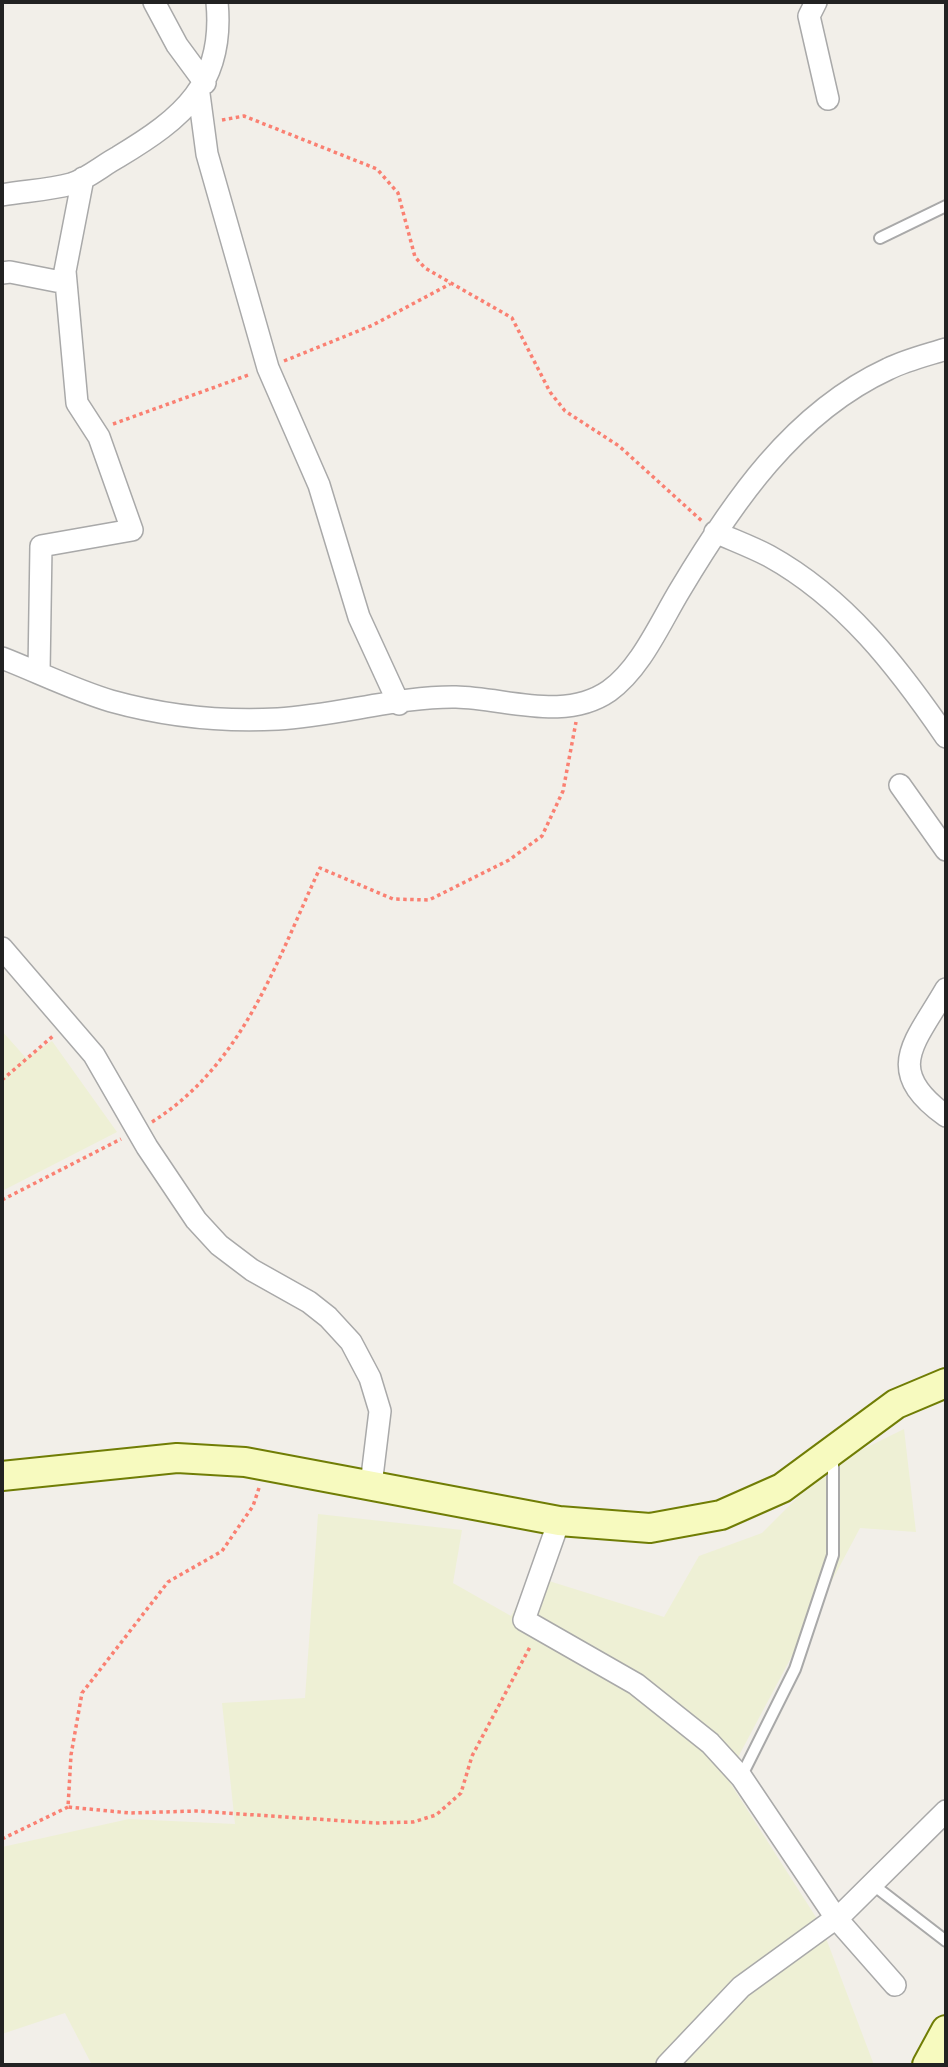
<!DOCTYPE html>
<html>
<head>
<meta charset="utf-8">
<style>
  body { margin:0 }
  #map { position:relative; width:948px; height:2067px; overflow:hidden; background:#f2efe9; font-family:Barlow,sans-serif }
  canvas { display:block }
  .frame { position:absolute; inset:0; border:4px solid #222; pointer-events:none }
</style>
</head>
<body>
<div id="map">
<canvas width="948" height="2067"></canvas>
<div class="frame"></div>
</div>
<script>
const c = document.querySelector('canvas').getContext('2d');
c.lineJoin = 'round';
function fill(path, color) {
  c.fillStyle = color;
  c.fill(path, 'evenodd');
}
function strokePath(path, color, width, dash) {
  c.strokeStyle = color;
  c.lineWidth = width;
  c.lineCap = dash ? 'butt' : 'round';
  c.setLineDash(dash || []);
  c.stroke(path);
}
const farmland = new Path2D(`
  M2,1031L26,1058L52,1041L117,1132L2,1191Z
  M904,1429L916,1532L860,1528L727,1778L821,1925L874,2065H92L65,2013L2,2034V1847L129,1819L235,1824L222,1703L305,1698L318,1514L462,1530L453,1583L511,1616L533,1576L664,1617L699,1556L762,1533L829,1466Z`);
const path = new Path2D(`
  M222,120L244,116L377,169L398,193L415,257L425,268L512,318L550,392L565,411L619,446L703,522
  M284,361L373,325L450,284
  M113,424L251,374
  M2,1080L53,1036
  M152,1122C244,1064 276,962 320,868L393,899L429,900L509,860L542,836L563,791L576,722
  M2,1200L121,1139
  M259,1488L253,1506L222,1551L168,1582L82,1693L71,1755L68,1807L130,1813L196,1811L375,1823L413,1822L436,1815L461,1793L472,1756L531,1645
  M2,1839L68,1807`);
const lane = new Path2D(`
  M880,238L946,206
  M741,1777L795,1669L833,1555V1455
  M872,1884L946,1941`);
const street = new Path2D(`
  M154,2L177,45L205,83
  M816,2L809,16L828,99
  M199,94L207,154L268,368L319,485L359,617L399,704
  M2,195C24,191 49,190 71,184C87,179 103,165 118,157C183,118 225,84 217,2
  M2,273L10,272L66,283
  M715,532C733,540 752,547 769,556C845,598 898,667 946,737
  M2,658C38,672 74,690 111,701C165,716 222,722 278,719C335,716 401,696 456,697C506,698 564,722 609,691C641,668 660,623 680,590C732,503 793,413 888,369C906,360 927,355 946,349
  M39,672L41,546L132,530L99,437L77,403L65,271L83,178
  M900,785L946,850
  M2,948L94,1055L147,1147L196,1220L219,1245L252,1270L309,1302L328,1317L351,1342L370,1378L380,1411L371,1485
  M946,989C915,1043 882,1070 946,1116
  M559,1521L524,1620L636,1684L710,1743L742,1778L836,1918L895,1985
  M667,2065L741,1987L843,1913L946,1811`);
const secondary = new Path2D(`
  M2,1476L177,1458L245,1462L559,1521L650,1528L721,1515L782,1488L896,1404L946,1383
  M927,2065L946,2030`);
fill(farmland, '#eef0d5');
strokePath(lane, '#a9a9a9', 14);
strokePath(street, '#a9a9a9', 24);
strokePath(secondary, '#707d05', 32);
strokePath(path, '#fa8072', 3.5, [3.5, 3.5]);
strokePath(lane, '#fff', 10);
strokePath(street, '#fff', 21);
strokePath(secondary, '#f7fabf', 28);
</script>
</body>
</html>
